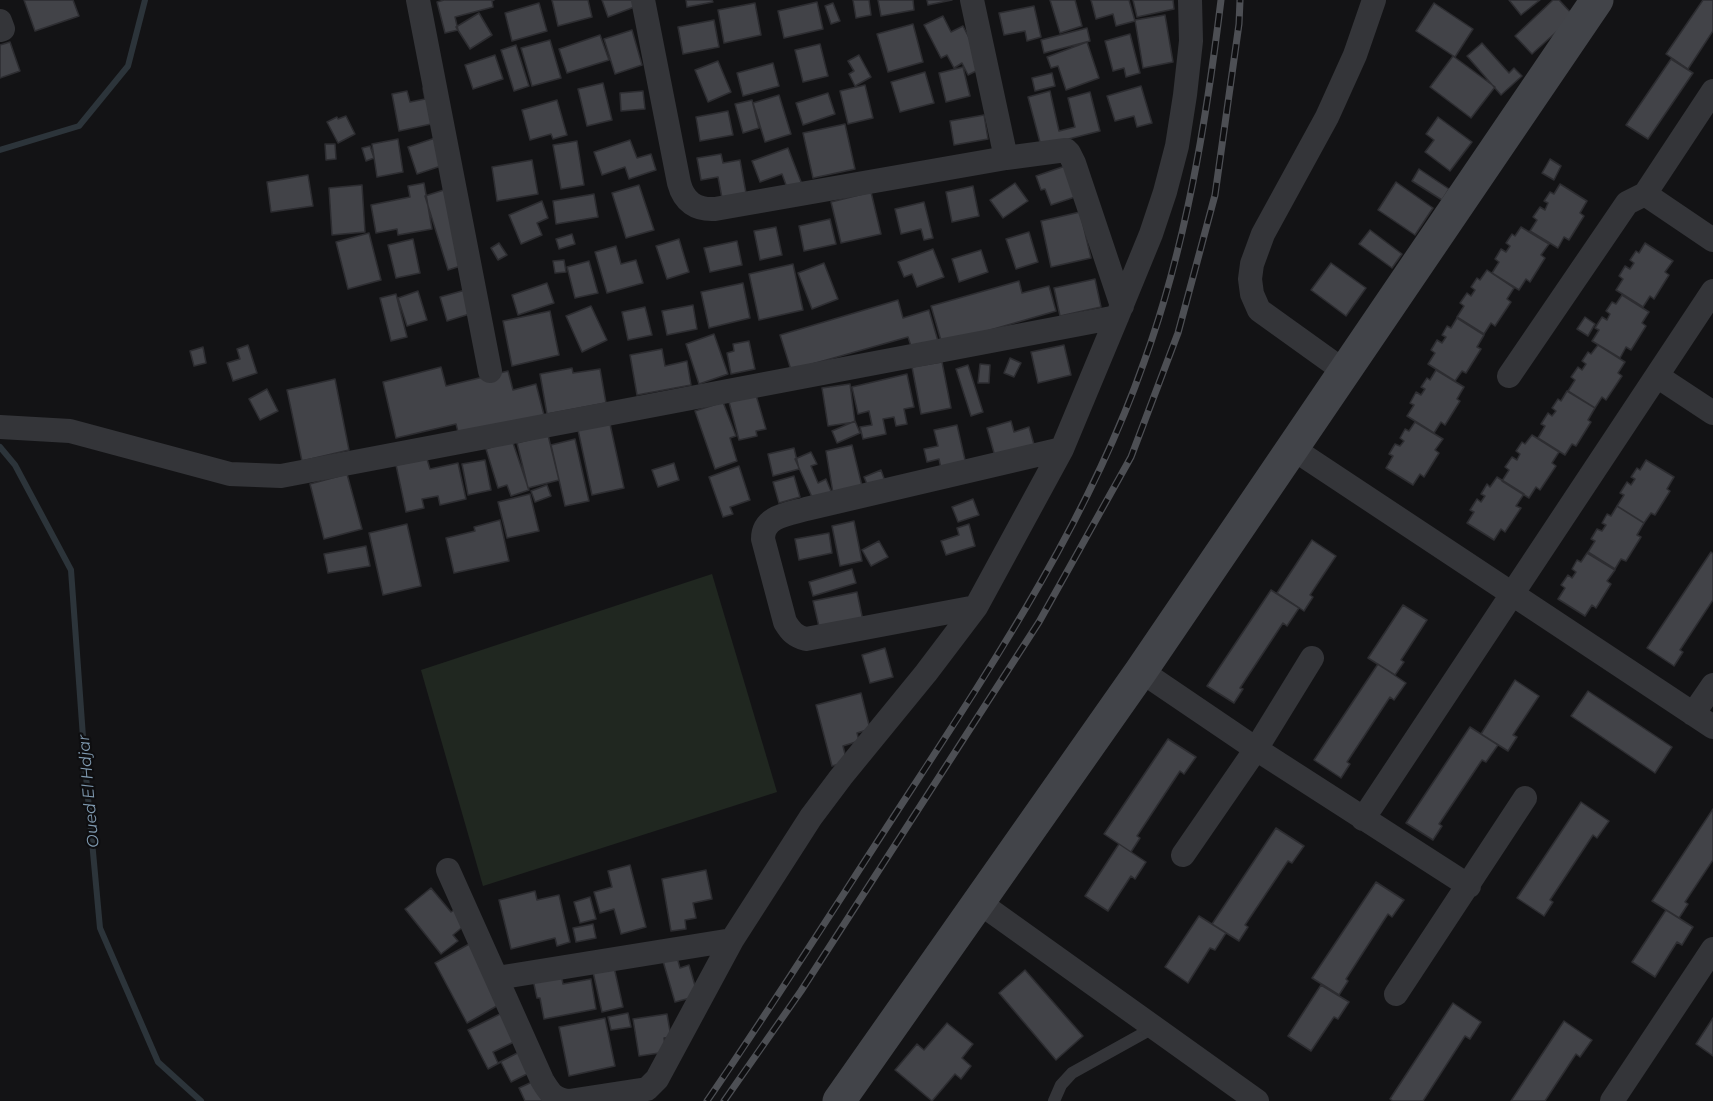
<!DOCTYPE html>
<html>
<head>
<meta charset="utf-8">
<style>
  body { margin:0 }
  canvas { display:block; background:#131315 }
</style>
</head>
<body>
<canvas width="1713" height="1101"></canvas>
<script>
const c = document.querySelector('canvas').getContext('2d');
c.lineJoin = 'round';
function fill(path, color) {
  c.fillStyle = color;
  c.fill(path, 'evenodd');
}
function strokePath(path, color, width, dash) {
  c.strokeStyle = color;
  c.lineWidth = width;
  c.lineCap = dash ? 'butt' : 'round';
  c.setLineDash(dash || []);
  c.stroke(path);
}
function write(font, color, halo, rows, align = 'center') {
  c.font = font + ' Montserrat,sans-serif';
  c.lineWidth = 4.5;
  c.setLineDash([]);
  c.textBaseline = 'middle';
  c.strokeStyle = halo;
  c.fillStyle = color;
  for (const [text, x, y, turn = 0] of rows) {
    c.save();
    c.translate(x, y);
    c.rotate((+turn || 0) * Math.PI / 180);
    c.textAlign = isNaN(turn) ? turn : align;
    if (halo) c.strokeText(text, 0, 0);
    c.fillText(text, 0, 0);
    c.restore();
  }
}
const green = new Path2D(`
  M712,574L777,792L483,886L421,670Z`);
const stream = new Path2D(`
  M0,150L79,126L128,66L145,0
  M0,447L15,465L71,570L85,765L100,928L158,1062L201,1101`);
const building = new Path2D(`
  M24,0H73L79,16L35,31Z
  M444,0H494L492,1L493,7L455,17L458,30L445,33L437,2Z
  M552,0H588L592,17L558,26Z
  M602,0H635L637,6L608,17Z
  M686,0H712L713,2L687,7Z
  M853,0H869L871,15L856,18Z
  M878,0H913L914,10L881,16Z
  M927,0H952L928,5Z
  M1050,0H1075L1082,26L1060,33Z
  M1091,0H1129L1135,21L1116,26L1113,14L1096,19Z
  M1133,0H1173L1174,9L1137,17Z
  M1509,0H1540L1521,15Z
  M1553,0H1559L1574,16L1532,54L1515,36Z
  M1703,0H1713V31L1688,69L1666,54Z
  M817,2L823,29L784,38L778,11Z
  M539,3L547,31L512,41L505,13Z
  M755,3L761,35L724,43L718,10Z
  M833,3L840,21L831,24L825,6Z
  M1434,3L1473,29L1455,57L1416,31Z
  M1034,6L1041,37L1027,41L1025,31L1004,35L999,13Z
  M479,13L492,35L470,49L456,27Z
  M1165,15L1173,62L1143,68L1135,20Z
  M943,16L951,32L963,26L984,67L968,75L962,63L954,68L947,55L941,58L924,25Z
  M714,20L719,47L683,54L678,27Z
  M913,24L923,62L888,72L877,34Z
  M1087,28L1090,41L1044,53L1041,40Z
  M632,30L642,65L615,74L604,39Z
  M1130,34L1140,73L1126,77L1124,68L1113,71L1105,41Z
  M600,35L609,60L567,73L559,49Z
  M550,40L561,78L532,86L521,48Z
  M10,42L20,71L0,78V45Z
  M1087,42L1099,78L1066,90L1058,66L1051,68L1047,57Z
  M1482,43L1509,73L1514,68L1522,76L1501,95L1467,56Z
  M820,44L828,76L803,82L795,50Z
  M516,45L529,86L514,91L501,50Z
  M495,55L503,79L473,89L465,65Z
  M859,55L871,77L855,86L849,74L854,71L848,61Z
  M1453,56L1495,87L1471,118L1430,87Z
  M1671,59L1693,73L1648,139L1626,125Z
  M718,61L731,92L708,102L695,70Z
  M773,63L779,86L743,96L737,73Z
  M963,67L970,96L946,102L939,73Z
  M925,72L934,103L900,112L891,82Z
  M1052,73L1055,86L1035,91L1032,78Z
  M603,83L612,120L587,126L578,89Z
  M437,85L445,121L399,131L392,94L407,91L410,102L425,99L423,88Z
  M865,85L873,118L848,124L840,91Z
  M1141,86L1152,123L1137,127L1134,116L1115,121L1107,96Z
  M643,91L645,109L621,111L620,93Z
  M1050,91L1059,131L1075,127L1068,98L1090,92L1100,131L1041,146L1028,97Z
  M828,93L835,114L803,125L796,103Z
  M779,95L791,134L765,142L753,103Z
  M557,100L567,135L553,139L551,134L530,140L522,110Z
  M752,100L759,128L743,133L735,104Z
  M728,111L733,135L700,141L696,117Z
  M984,115L988,139L954,145L950,121Z
  M346,116L355,134L338,143L327,122L337,117L338,119Z
  M1438,117L1472,142L1450,171L1425,152L1434,140L1426,134Z
  M845,124L855,169L813,178L803,133Z
  M441,136L450,163L417,174L408,147Z
  M398,139L403,172L377,177L372,144Z
  M630,140L637,158L651,154L656,170L629,179L625,167L602,175L594,152Z
  M577,141L584,185L561,189L553,145Z
  M325,144H335L336,159L326,160Z
  M370,146L374,158L366,161L362,148Z
  M788,148L803,187L789,193L782,174L760,182L752,161Z
  M721,154L723,163L740,160L746,193L722,198L718,177L701,180L697,158Z
  M1550,159L1561,166L1554,180L1542,173Z
  M532,160L538,194L497,201L492,167Z
  M1071,164L1081,195L1051,205L1045,189L1041,190L1036,176Z
  M1419,169L1449,189L1442,200L1412,181Z
  M308,175L313,206L271,212L267,182Z
  M1396,182L1433,208L1415,235L1378,210Z
  M424,183L432,229L398,235L397,229L376,233L371,205L410,197L408,186Z
  M1015,183L1028,201L1003,218L990,200Z
  M1560,184L1587,201L1580,213L1584,216L1569,240L1564,237L1558,248L1530,231L1537,220L1533,217L1540,207L1545,210L1548,203L1544,201L1550,192L1554,194Z
  M362,185L365,232L332,235L329,188Z
  M639,185L654,230L626,238L612,193Z
  M973,186L979,216L952,222L946,192Z
  M450,188L473,262L448,270L425,196Z
  M871,192L881,234L841,243L831,202Z
  M594,194L598,217L556,224L553,201Z
  M542,201L548,218L537,223L542,235L521,244L509,215Z
  M924,202L933,238L924,240L921,229L901,234L895,209Z
  M1080,212L1091,258L1051,267L1041,221Z
  M830,219L836,244L804,251L799,226Z
  M776,227L782,255L760,260L754,231Z
  M1521,227L1549,244L1541,255L1545,258L1530,282L1526,279L1519,290L1492,273L1499,262L1495,259L1501,249L1506,252L1510,246L1506,243L1512,234L1515,236Z
  M1370,230L1402,254L1392,268L1359,244Z
  M1029,232L1038,262L1016,269L1006,239Z
  M369,233L381,280L348,289L336,242Z
  M572,234L575,244L559,249L556,239Z
  M413,239L420,273L396,278L388,245Z
  M679,239L689,272L667,279L656,246Z
  M737,241L742,265L710,272L704,248Z
  M499,243L507,255L498,260L491,248Z
  M1645,243L1673,261L1665,272L1669,275L1654,299L1650,296L1643,307L1616,290L1623,279L1619,276L1625,266L1630,269L1634,263L1630,260L1636,251L1639,253Z
  M616,246L621,264L636,260L643,283L607,293L595,252Z
  M933,249L944,277L917,287L912,274L904,277L898,262Z
  M981,250L988,272L959,282L952,259Z
  M564,260L566,272L555,273L553,261Z
  M589,261L598,293L575,298L567,267Z
  M824,263L838,299L812,309L798,273Z
  M1331,263L1366,288L1346,316L1311,290Z
  M793,264L803,310L759,320L749,274Z
  M1487,270L1514,288L1507,299L1511,302L1495,326L1491,323L1484,334L1457,317L1464,306L1460,303L1467,293L1471,296L1475,290L1471,287L1477,278L1480,280Z
  M1095,279L1101,307L1060,316L1054,288Z
  M1019,281L1022,293L1049,286L1056,311L942,344L931,306Z
  M547,283L554,303L518,315L512,295Z
  M743,283L750,318L709,328L701,292Z
  M469,289L476,312L447,321L440,297Z
  M418,291L427,320L407,326L398,298Z
  M396,294L407,337L391,341L380,298Z
  M1622,295L1649,312L1642,323L1646,326L1631,350L1626,347L1620,358L1592,341L1599,330L1595,328L1602,317L1607,320L1610,314L1606,311L1612,302L1616,304Z
  M898,300L903,318L929,310L938,341L912,349L908,337L791,370L780,335Z
  M693,305L697,329L667,335L662,311Z
  M591,306L607,340L582,352L566,316Z
  M645,307L652,335L628,340L622,312Z
  M550,311L559,355L512,366L503,321Z
  M1585,317L1595,324L1588,336L1577,329Z
  M1457,318L1484,335L1477,347L1481,349L1466,373L1462,371L1455,381L1428,364L1435,353L1431,350L1437,340L1442,343L1446,337L1442,335L1447,326L1451,328Z
  M714,334L728,374L699,384L686,344Z
  M749,341L755,369L731,374L727,353L734,351L733,344Z
  M248,345L257,373L233,381L227,363L240,359L237,349Z
  M1064,345L1071,375L1038,383L1031,352Z
  M1598,345L1625,362L1618,373L1622,376L1606,400L1602,397L1595,408L1568,391L1575,380L1571,377L1578,367L1582,370L1586,364L1582,361L1588,352L1591,354Z
  M203,347L206,363L194,366L190,351Z
  M662,349L665,366L687,361L691,385L637,395L630,355Z
  M1010,358L1021,363L1014,377L1004,373Z
  M942,362L951,408L921,414L912,367Z
  M980,364L990,365L989,383H978Z
  M968,365L983,412L971,416L956,369Z
  M441,367L446,386L508,371L513,390L536,384L544,415L459,436L456,424L396,438L383,382Z
  M572,368L573,373L600,369L606,403L547,414L540,374Z
  M1436,370L1464,387L1457,399L1460,401L1445,425L1441,422L1434,433L1407,416L1414,405L1410,403L1416,392L1421,395L1425,389L1421,387L1427,378L1430,380Z
  M907,374L914,407L904,409L907,424L896,426L894,417L883,419L886,434L863,439L860,427L872,425L869,411L858,414L852,387Z
  M335,379L349,450L302,461L287,390Z
  M850,384L855,422L828,426L822,388Z
  M267,389L278,411L260,420L249,399Z
  M1567,391L1595,408L1588,420L1591,422L1576,446L1572,444L1565,455L1538,438L1545,426L1541,424L1548,413L1552,416L1556,411L1552,408L1558,399L1561,401Z
  M756,395L766,429L756,431L757,436L739,440L729,402Z
  M723,402L736,436L730,438L737,461L715,469L695,411Z
  M855,421L860,433L837,443L832,431Z
  M1011,421L1014,432L1029,427L1037,455L998,467L987,428Z
  M1415,422L1443,439L1435,450L1439,453L1424,477L1420,474L1413,485L1386,468L1393,456L1389,454L1395,444L1400,446L1404,441L1400,438L1405,429L1409,431Z
  M610,424L624,488L592,495L578,430Z
  M957,425L968,473L943,478L939,459L927,462L924,449L938,446L934,430Z
  M548,435L559,480L528,488L517,443Z
  M1532,435L1559,452L1552,463L1556,466L1540,490L1536,487L1529,498L1502,481L1509,470L1505,467L1512,457L1517,460L1520,454L1516,451L1522,442L1525,444Z
  M575,439L589,501L565,506L551,445Z
  M512,440L529,490L511,496L507,485L498,488L486,449Z
  M852,445L862,486L833,493L826,451Z
  M794,448L799,469L773,476L768,454Z
  M811,452L817,464L811,466L818,483L826,479L833,496L815,504L795,459Z
  M427,459L430,469L458,463L466,499L440,505L438,496L422,499L424,508L406,512L396,465Z
  M485,460L491,490L468,495L462,464Z
  M1646,460L1674,477L1667,489L1670,491L1655,515L1651,513L1644,523L1617,506L1624,495L1620,493L1627,482L1631,485L1635,479L1631,477L1637,468L1640,470Z
  M674,463L679,480L658,487L652,470Z
  M739,466L750,500L730,507L733,514L723,517L709,477Z
  M881,470L886,484L870,491L864,477Z
  M347,474L362,529L324,539L310,484Z
  M794,476L800,497L779,503L773,482Z
  M1497,477L1524,494L1516,506L1521,508L1505,532L1501,529L1494,540L1467,523L1474,512L1470,510L1477,499L1481,502L1485,496L1481,494L1487,484L1490,487Z
  M547,485L551,496L535,502L531,491Z
  M530,494L539,531L507,538L498,502Z
  M973,499L979,515L958,522L952,507Z
  M1617,506L1644,523L1637,535L1641,537L1626,561L1621,559L1615,569L1588,552L1595,541L1591,539L1597,529L1602,531L1606,525L1602,523L1607,514L1611,516Z
  M500,520L509,561L454,573L446,538L475,531L474,527Z
  M854,521L862,561L840,566L832,526Z
  M407,524L421,586L383,595L369,533Z
  M969,524L975,546L946,555L941,541L959,535L957,528Z
  M829,533L832,553L799,560L795,539Z
  M1312,540L1336,556L1310,595L1313,597L1304,611L1277,593Z
  M879,541L888,557L871,566L862,550Z
  M366,546L370,566L328,573L324,554Z
  M1711,552L1713,554V600L1680,650L1683,652L1674,666L1647,648Z
  M1587,553L1615,570L1607,581L1611,584L1596,608L1592,605L1585,616L1558,599L1565,588L1561,585L1568,575L1572,578L1576,572L1572,569L1577,560L1581,562Z
  M852,569L856,583L813,596L809,582Z
  M1271,590L1299,608L1287,626L1283,623L1240,688L1243,689L1234,703L1207,686Z
  M857,592L863,621L820,631L813,601Z
  M1403,605L1427,620L1401,660L1404,662L1395,675L1368,658Z
  M885,648L893,677L870,683L862,655Z
  M1378,664L1406,683L1394,700L1390,697L1347,762L1350,764L1341,778L1314,760Z
  M1515,680L1539,696L1513,735L1517,737L1508,751L1481,734Z
  M1588,691L1672,747L1655,773L1571,716Z
  M861,693L870,729L857,733L859,741L843,746L847,762L832,766L816,705Z
  M1470,727L1498,745L1486,762L1482,760L1439,824L1442,826L1433,840L1406,823Z
  M1168,739L1196,757L1184,774L1180,771L1137,836L1140,838L1131,852L1104,834Z
  M1581,802L1609,821L1597,838L1593,835L1550,900L1553,902L1544,916L1517,898Z
  M1713,809V860L1685,902L1688,904L1679,918L1652,901Z
  M1276,828L1304,846L1292,863L1288,861L1245,925L1248,927L1239,941L1212,924Z
  M1119,844L1146,862L1135,879L1131,876L1108,911L1085,896Z
  M630,865L646,927L621,934L614,909L600,913L594,892L612,887L608,871Z
  M706,870L712,899L693,903L696,918L685,920L686,929L671,931L662,879Z
  M1376,882L1404,900L1392,917L1388,914L1346,979L1348,981L1339,995L1312,978Z
  M431,888L451,912L460,906L471,920L453,935L458,941L441,954L405,909Z
  M535,891L537,900L559,895L570,942L557,946L555,938L511,949L499,900Z
  M590,897L596,919L580,923L574,902Z
  M1666,910L1693,927L1682,945L1677,942L1655,977L1632,962Z
  M1199,916L1226,933L1215,950L1210,948L1188,983L1165,967Z
  M593,924L596,938L576,942L573,928Z
  M480,938L509,999L467,1023L435,963Z
  M677,957L680,968L689,965L698,996L675,1002L663,961Z
  M614,967L623,1007L602,1012L593,972Z
  M560,969L563,984L591,979L596,1009L544,1019L540,998H537L532,975Z
  M1025,970L1083,1036L1056,1060L999,993Z
  M1321,985L1349,1002L1338,1019L1334,1017L1311,1051L1288,1036Z
  M1453,1003L1481,1022L1470,1039L1465,1036L1423,1101H1393L1390,1099Z
  M504,1012L518,1040L493,1052L498,1063L529,1047L539,1068L511,1082L501,1062L488,1069L468,1030Z
  M628,1013L631,1027L611,1030L608,1017Z
  M667,1014L671,1037L664,1038L666,1052L639,1056L633,1019Z
  M605,1018L615,1066L569,1076L559,1027Z
  M1713,1018V1056L1696,1044Z
  M1564,1021L1592,1040L1580,1057L1576,1054L1545,1101H1511Z
  M947,1023L973,1044L962,1058L971,1066L961,1079L955,1074L932,1101L895,1070L917,1044L924,1050Z
  M543,1077L554,1101H525L519,1088Z`);
const service = new Path2D(`
  M1054,1101L1061,1085L1072,1073L1153,1028`);
const minor = new Path2D(`
  M418,0L490,371
  M643,0L679,183C684,202 696,210 715,209L1006,158L1066,150L1069,153L1074,163L1122,306
  M972,0L1006,158
  M0,21L3,29L0,30
  M1645,194L1713,240
  M1344,371L1259,310L1252,294L1250,279L1252,264L1263,234L1327,117L1355,55L1374,0
  M1509,376L1627,203L1645,194L1713,91
  M1657,376L1713,413
  M0,427L70,431L230,474L281,476L1117,317
  M1292,448L1713,727
  M976,607L806,639C795,636 791,632 785,622L763,539C763,516 789,514 806,509L1062,449
  M1141,671L1256,749L1469,886
  M1693,714L1713,685
  M1363,819L1713,291
  M1183,855L1256,749L1312,658
  M448,870L542,1080C550,1093 553,1099 569,1101L647,1089L657,1079L732,940L811,817L841,777L926,673L976,607L1062,449L1117,317L1151,234L1165,192L1177,146L1185,95L1191,41L1190,0
  M980,903L1257,1101
  M497,978L732,940
  M1396,994L1525,798
  M1612,1101L1713,949`);
const secondary = new Path2D(`
  M839,1101L1141,671L1597,0`);
const rail = new Path2D(`
  M707,1101C777,999 843,894 911,790C999,655 1090,516 1144,362C1186,246 1206,123 1221,0
  M724,1101L801,991L1039,622L1131,457L1178,333L1215,195L1239,24L1240,0`);
const waterNames = [
  ["Oued El Hdjar",89,791,-95]
];
fill(green, '#202720');
strokePath(stream, '#2c343a', 6);
fill(building, '#424348');
strokePath(building, '#2d2d31', 1.5);
strokePath(service, '#343539', 12);
strokePath(minor, '#343539', 24);
strokePath(secondary, '#424449', 33);
strokePath(rail, '#4d4f54', 7);
strokePath(rail, '#0e0e10', 4.5, [14]);
write('italic 16px', '#7e98ae', '#0e0e10', waterNames);
</script>
</body>
</html>
